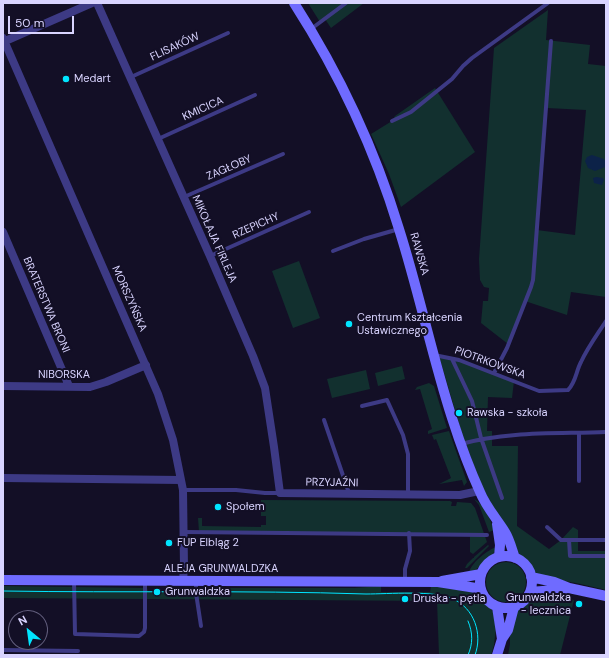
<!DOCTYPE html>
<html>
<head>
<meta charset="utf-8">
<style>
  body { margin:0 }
  #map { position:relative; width:609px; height:658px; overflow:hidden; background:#130f26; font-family:"DM Sans",sans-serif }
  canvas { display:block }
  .frame { position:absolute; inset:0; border:4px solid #d9d4ff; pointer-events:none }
  .north { position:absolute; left:8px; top:610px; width:40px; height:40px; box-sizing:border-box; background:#130f26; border:1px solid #625e7d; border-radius:50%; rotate:331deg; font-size:11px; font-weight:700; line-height:16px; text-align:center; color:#d9d4ff }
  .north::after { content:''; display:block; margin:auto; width:14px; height:18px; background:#00e5ff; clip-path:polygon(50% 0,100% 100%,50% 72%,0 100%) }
  .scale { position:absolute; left:8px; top:16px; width:66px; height:18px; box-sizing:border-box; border:2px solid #d9d4ff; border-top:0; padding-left:5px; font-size:12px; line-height:14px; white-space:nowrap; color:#d9d4ff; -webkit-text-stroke:3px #130f26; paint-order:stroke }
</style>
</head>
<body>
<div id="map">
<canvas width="609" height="658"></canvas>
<div class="frame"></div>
<div class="north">N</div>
<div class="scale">50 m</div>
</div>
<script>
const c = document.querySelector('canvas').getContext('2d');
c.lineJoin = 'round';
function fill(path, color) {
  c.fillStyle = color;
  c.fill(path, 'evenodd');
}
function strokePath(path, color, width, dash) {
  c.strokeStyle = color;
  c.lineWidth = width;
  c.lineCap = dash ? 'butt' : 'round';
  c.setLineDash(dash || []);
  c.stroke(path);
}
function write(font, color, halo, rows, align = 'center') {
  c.font = font + ' "DM Sans",sans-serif';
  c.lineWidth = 4;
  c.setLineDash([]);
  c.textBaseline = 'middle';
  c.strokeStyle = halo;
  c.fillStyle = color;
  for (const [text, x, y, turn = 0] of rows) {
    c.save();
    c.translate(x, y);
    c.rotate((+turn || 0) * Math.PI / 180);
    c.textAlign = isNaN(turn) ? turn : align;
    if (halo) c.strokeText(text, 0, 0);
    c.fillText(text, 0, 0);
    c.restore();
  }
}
const green = new Path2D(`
  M308,3H364L331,28L325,19L320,22Z
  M548,10L546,40L590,45L588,64L606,66V297L571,292L567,315L525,301L508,344L481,323L483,301H488L489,288L484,287L480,280L479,259L494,48ZM547,108L586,110L575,235L537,230Z
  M435,88L475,152L401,207L389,174L371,134L392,121L395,116Z
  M299,261L320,318L293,328L272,271Z
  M439,356L459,360L514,381L512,398L488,397L487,431H492V446H518L517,526L549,549L561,540L573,527L578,530V551H606V590L576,583L546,578L536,574L529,564L519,555L481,484L462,434Z
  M402,366L405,379L378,386L375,373Z
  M366,370L370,389L332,398L327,379Z
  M429,383L434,386L447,428L428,434V431L432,429L420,389L415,390L417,387Z
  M449,431L467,482L464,486L462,480L439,484L451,478L436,439L434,440L432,435Z
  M474,499C484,504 491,520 494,530L489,532L479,505Z
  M261,500L450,501L452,502L451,506H456L457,502L471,503L475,508L487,542L473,554L470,552V534L199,532L198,518H202V526L261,527V525H266V516H261V509H260Z
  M488,545L489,546L467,568H465L467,564L473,558H474V557Z
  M497,547C493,557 479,569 469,573C470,564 488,549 497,547Z
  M486 582a20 20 0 1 1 40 0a20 20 0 1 1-40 0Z
  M3,586L145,588H147L148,591H176V588H354L381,586V592H430L431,587H442L476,593L490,607L493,612L496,628L494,645L491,655H439L437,601L3,598Z
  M551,594L574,600L560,655H508L510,644V636L517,611L537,595Z`);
const water = new Path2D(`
  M592,155L604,159L606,163L605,167L595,171L588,168L585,161L587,157Z
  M596,177L603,178L604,180L602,185L594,183L593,178Z`);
const lane = new Path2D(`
  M311,29L346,3
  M131,77L228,33
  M392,121L411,112L452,79L463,66L472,58L548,3
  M158,139L255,95
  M184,197L283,154
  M333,251L364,239L399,229
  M210,256L309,212
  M434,355L459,360L539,391L568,390C576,382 576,371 581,362C588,347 597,335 606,321
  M452,359L472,401L481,438L502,498
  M494,373L507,348L531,287L533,280L551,41
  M362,406L387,400L403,435L408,454V494
  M324,420L349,493
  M579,433V481
  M461,444C508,431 558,434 606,432
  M183,490H236L265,493H280
  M547,527L561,540H606
  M184,532L487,535
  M569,540L570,556H606
  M74,580L75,634L139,636L144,632L145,628V581
  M196,581V593L201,626
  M405,581V569L410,551L409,533
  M3,650L78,651`);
const street = new Path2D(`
  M97,3L210,256L253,356L265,388L274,447L280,493L460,495L479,491
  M3,38L158,394L173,440L183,490L184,568L183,580
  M3,42L92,3
  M3,232L69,386
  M3,386L90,387L106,382L146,365
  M3,478L181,480`);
const secondary = new Path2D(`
  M294,3C339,73 375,150 399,229C419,292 432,356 452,418C460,443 469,468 480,492C486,507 497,519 505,532C510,540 512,550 515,558
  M497,524L500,545L499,557
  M480 582a26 26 0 1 1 52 0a26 26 0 1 1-52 0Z
  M531,577L554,582L569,588L606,596
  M3,580L438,582L476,588L481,591
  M442,581L481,574
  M530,592L568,589
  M497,607L502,639
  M497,655L502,639L508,630L514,607`);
const tram = new Path2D(`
  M3,591C124,593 245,590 366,594C389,594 434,590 453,599C474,608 483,634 475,655
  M468,621C473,633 473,644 468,655`);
const markers = [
  [66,79,4,"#00e5ff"],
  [349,324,4,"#00e5ff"],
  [459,413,4,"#00e5ff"],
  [218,507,4,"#00e5ff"],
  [169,543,4,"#00e5ff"],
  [157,592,4,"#00e5ff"],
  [405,599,4,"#00e5ff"],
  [579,604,4,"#00e5ff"]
];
const streetNames = [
  ["FLISAKÓW",175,47,-25],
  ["KMICICA",203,109,-24],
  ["ZAGŁOBY",229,168,-23],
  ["RZEPICHY",256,226,-24],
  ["MIKOŁAJA FIRLEJA",214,239,66],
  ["RAWSKA",419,254,74],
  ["MORSZYŃSKA",129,299,66],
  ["BRATERSTWA BRONI",46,305,67],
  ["PIOTRKOWSKA",490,363,20],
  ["NIBORSKA",64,375],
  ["PRZYJAŹNI",332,483,1],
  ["ALEJA GRUNWALDZKA",221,569]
];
const poiNames = [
  ["Medart",74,79],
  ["Centrum Kształcenia",357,318],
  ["Ustawicznego",357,331],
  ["Rawska - szkoła",467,413],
  ["Społem",226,507],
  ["FUP Elbląg 2",177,543],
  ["Grunwaldzka",165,592],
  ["Grunwaldzka",571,598,"right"],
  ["- lecznica",571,611,"right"],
  ["Druska - pętla",413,599]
];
fill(green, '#12302f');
fill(water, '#0c2248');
strokePath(lane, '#3d3a85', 4);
strokePath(street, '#3d3a85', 8);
strokePath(secondary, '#6f6bff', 10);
strokePath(tram, '#00e5ff', 1);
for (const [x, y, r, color] of markers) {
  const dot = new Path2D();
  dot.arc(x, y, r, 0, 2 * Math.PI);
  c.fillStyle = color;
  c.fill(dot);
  strokePath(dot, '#130f26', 1.5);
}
write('11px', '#d9d4ff', '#130f26', streetNames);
write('11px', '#d9d4ff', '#130f26', poiNames, 'left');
</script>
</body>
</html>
